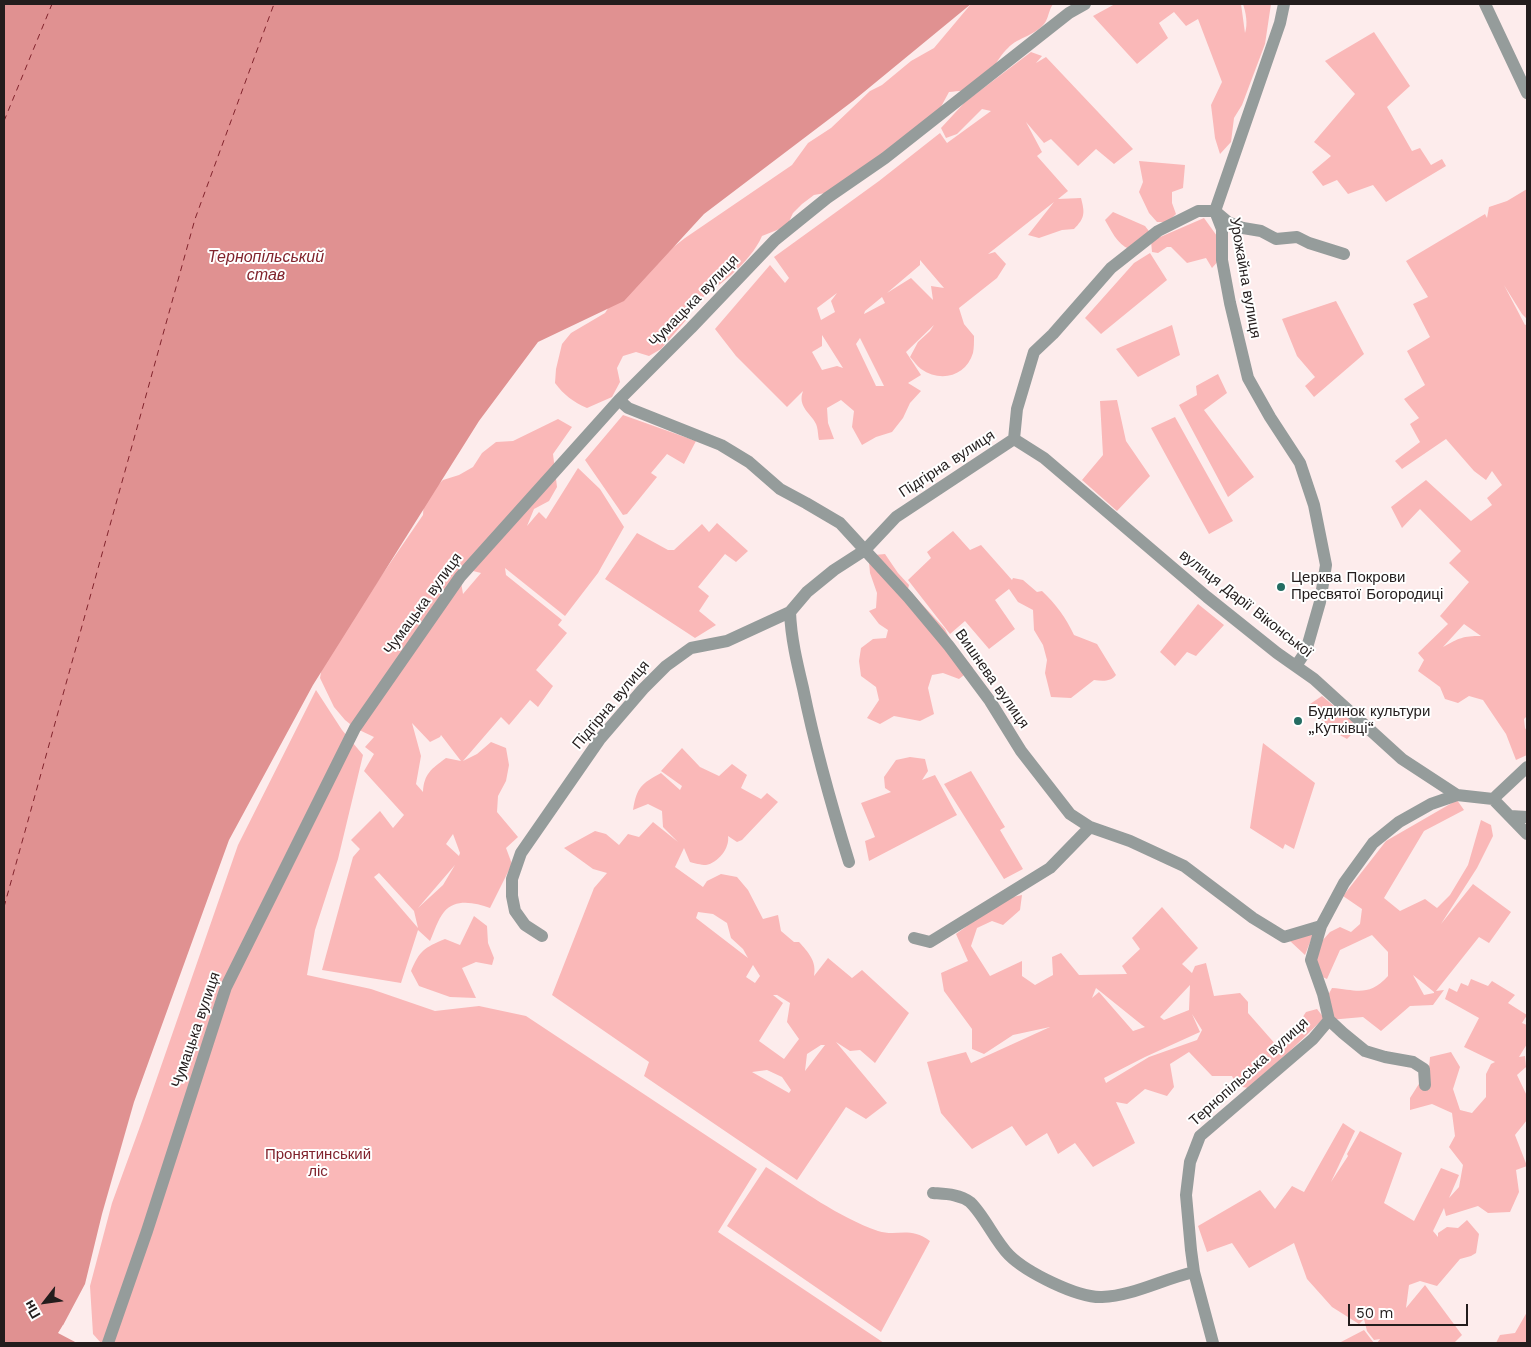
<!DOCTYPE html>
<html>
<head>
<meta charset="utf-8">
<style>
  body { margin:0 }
  #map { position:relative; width:1531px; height:1347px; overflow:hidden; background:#fdecec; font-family:"Work Sans",sans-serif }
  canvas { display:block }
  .frame { position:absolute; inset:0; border:5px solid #231d1d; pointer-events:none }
  .north { position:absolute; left:20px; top:1277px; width:50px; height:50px; -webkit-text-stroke:4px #fff; paint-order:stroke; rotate:240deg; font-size:14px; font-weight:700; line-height:20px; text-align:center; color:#231d1d }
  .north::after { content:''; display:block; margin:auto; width:18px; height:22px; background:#231d1d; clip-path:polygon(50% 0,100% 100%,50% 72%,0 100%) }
  .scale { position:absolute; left:1348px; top:1304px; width:120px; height:22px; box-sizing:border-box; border:2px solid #231d1d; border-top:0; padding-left:6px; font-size:15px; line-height:18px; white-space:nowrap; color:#231d1d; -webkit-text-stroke:4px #fff; paint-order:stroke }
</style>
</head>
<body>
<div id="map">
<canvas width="1531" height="1347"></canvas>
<div class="frame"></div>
<div class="north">Пн</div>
<div class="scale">50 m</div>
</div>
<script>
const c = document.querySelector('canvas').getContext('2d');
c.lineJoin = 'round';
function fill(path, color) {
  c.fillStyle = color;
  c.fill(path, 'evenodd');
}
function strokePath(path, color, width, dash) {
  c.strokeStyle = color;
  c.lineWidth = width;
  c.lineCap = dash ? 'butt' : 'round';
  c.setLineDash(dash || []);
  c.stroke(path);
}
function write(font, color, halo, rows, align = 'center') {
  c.font = font + ' "Work Sans",sans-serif';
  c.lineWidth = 4;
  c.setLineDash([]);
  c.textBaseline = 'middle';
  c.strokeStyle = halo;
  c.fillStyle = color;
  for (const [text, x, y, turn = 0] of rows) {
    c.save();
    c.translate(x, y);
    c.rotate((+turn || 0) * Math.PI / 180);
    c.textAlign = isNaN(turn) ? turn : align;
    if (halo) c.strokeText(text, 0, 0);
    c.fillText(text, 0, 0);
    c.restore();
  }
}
const green = new Path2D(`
  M971,4H1053C1049,10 1049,15 1046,21C1038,35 1018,37 1008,48C995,60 991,78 976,86C969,91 958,91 949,92L936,116L842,190L814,195L802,204L793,213L787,226L762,236C750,264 715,289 690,306L687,319L661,349L649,356L636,352L623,356L617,368L620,382L612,397L587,408C573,402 564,395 555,383L556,369L562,344L571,333L605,313L622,287L685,238L792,165L808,143L831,128L870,91L882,85L911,61L934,48Z
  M1115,4H1241L1245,33C1248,24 1246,13 1243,4H1271L1265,44L1242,105L1234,118L1231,142L1220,154L1215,138L1211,105L1222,82L1198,19L1186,26L1174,12L1159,23L1168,38L1137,64L1093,16Z
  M1374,32L1410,86L1387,107L1412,151L1420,148L1431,165L1442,159L1446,166L1386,202L1373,185L1348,194L1337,180L1323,186L1312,172L1331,156L1314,142L1355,94L1325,61Z
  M1031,52L1042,56L1036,63L1046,57L1133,149L1114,164L1096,149L1078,166L1051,139L1044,143L1026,122L1042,152L1037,156L1068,191L1058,199L1081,198C1085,213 1085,218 1074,229L1062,230L1039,238L1028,235L1054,202L988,254L995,252L1006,264L997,278L959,308L964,324L974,336C974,342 974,348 973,353C966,376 941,383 921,369C917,366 914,361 910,357L918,342L930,331L934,325L906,352L921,375L908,383L921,391L910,403L903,418L892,432L876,437L862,445L852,427L854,411L841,400L827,408L828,423L834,439L819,440C818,436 818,428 816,424C811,413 797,407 803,391L787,407L736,356L715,329L770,265L785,283L789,278L774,257L879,181L940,133L947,143L991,111L982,109L957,134L946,138L941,128L965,102ZM920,260L944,288L931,286L933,300L911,278L887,293L920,265ZM837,293L831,301L835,312L821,320L817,308ZM882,297L885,303L864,314L865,311ZM822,335L843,368L837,366L822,370L812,352L822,346ZM860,338L884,386H876L856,344Z
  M1139,161L1185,165L1183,188L1172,192V203L1176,214L1168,222H1157L1149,213L1139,192L1143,182Z
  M1527,189V319L1522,314L1504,285L1525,325L1527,324V716L1524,719L1525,728L1527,731V755L1516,760L1506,734L1483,700L1469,696L1458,703L1445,699L1440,687L1418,671L1424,660L1418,653L1448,624L1440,616L1469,582L1449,563L1461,551L1420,509L1402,528L1391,507L1426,480L1471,521L1492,505L1487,498L1502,485L1492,471L1486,480L1474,471L1446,439L1402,469L1395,461L1420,442L1410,424L1419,418L1404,399L1425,385L1407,351L1430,337L1413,304L1428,297L1406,261L1485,214L1487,218L1489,207L1507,201ZM1464,624L1481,636C1463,636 1459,638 1443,647Z
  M1113,212L1145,226L1152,235L1129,249C1117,244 1111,230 1105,220Z
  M1204,218L1217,236L1220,259L1212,268L1206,258L1187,263L1171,247H1167L1158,253L1152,252L1151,241Z
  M1150,253L1167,280L1101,334L1085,318L1134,263Z
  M1336,301L1364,354L1314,397L1305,386L1315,377L1297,356L1282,319Z
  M1172,325L1180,355L1138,377L1116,349Z
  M1218,374L1227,393L1204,410L1254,477L1228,497L1179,405L1197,395L1196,386Z
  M1117,400L1126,441L1150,476L1117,511L1082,480L1103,455L1100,401Z
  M623,415L696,441L684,464L667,454L651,473L657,477L627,514L623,515L585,460Z
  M1175,417L1233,521L1209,534L1151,428Z
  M558,419L572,427L553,454L557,487L549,501L534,509L527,526L539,512L546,519L578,468L600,489L624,527L598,573L565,616L505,568L506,575L562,620L558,625L567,633L536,670L553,686L538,707L530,700L509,725L501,717L463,761L477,754L491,742L506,748L509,765L506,781L498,796L497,812L518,837L506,848L512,864L490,908C475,903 456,898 444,912C438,919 434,932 430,941L418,930L401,983L322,970L353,857L360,849L351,840L380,811L393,828L404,815L364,771L374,754L365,747L374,737L355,728L345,720L334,707L320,678L323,661L423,515L424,498L443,480L459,475L473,467L482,453L496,442L513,441ZM473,571L481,573L463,594L461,582ZM412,723L430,742L440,737L441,735L461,761L446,758C431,769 424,774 423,792L416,784L421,756ZM453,834L460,853L459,856L446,844ZM455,865L443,885L418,908ZM379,873L414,911L418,928L374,877Z
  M717,523L748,551L736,562L725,554L698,587L709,596L699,611L716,625L695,638L605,579L637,533L668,550H674L702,524L709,532Z
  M953,531L970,550L981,545L1012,580L1013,578L1023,580L1037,592L1042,591C1056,604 1066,618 1074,635L1097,644L1116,675C1111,682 1102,681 1094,680L1071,698L1051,697L1045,673L1047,660L1043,645L1034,630L1033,610L1018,602L1009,589L995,600L1015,629L989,649L965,621L950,634L908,580L931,558L927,552Z
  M885,554L898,573L909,585L908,589L945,629L950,639L973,668L959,679L943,673L932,675L928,688L934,714L920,721L894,716L880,724L867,718L879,700L876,687L861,676L859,661L861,648L873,639L886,638L888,630L879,624L869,611L876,608L877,593L870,573L869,562L875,555Z
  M1198,604L1224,625L1196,656L1187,652L1175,666L1160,652Z
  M316,690L342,730L363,755L338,859L315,930L307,975L371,989L435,1011L479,1006L526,1016L757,1169L718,1232L884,1343H101L93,1334L90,1286L112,1203L142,1121L238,845Z
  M1322,696L1353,722L1351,735L1347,739C1331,731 1320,719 1310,704Z
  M1263,743L1315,783L1294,849L1285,844L1283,849L1250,828Z
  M682,748L700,767L719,776L732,764L747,775L741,788L761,799L767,793L778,802L742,840L737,842L728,836C730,848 718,863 706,865C701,865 694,863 690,862L684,848L675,867L703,887L707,881L721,874L737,877L748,890L763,919L778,915L781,931L794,942H799C808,952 817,961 814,976L828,958L852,978L862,970L909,1013L875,1063L860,1050L850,1051L836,1042L887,1103L866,1119L846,1107L797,1180L644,1076L649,1062L552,995L594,888L607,873L593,869L564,848L595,831L606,834L619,845L628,834L639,837L653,822L678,842L663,827L662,811L648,804L633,810C637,787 641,784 661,773L680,790L682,786L661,771ZM698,912L713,914L727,923L731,938L743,949L748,958L696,918ZM753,965L760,976L755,983L746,977ZM773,995H777L790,1003L787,1022L799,1039L784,1059L759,1041L783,1003ZM821,1045H825L805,1071L807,1054ZM767,1070L782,1077L791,1090L789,1093L752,1072Z
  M910,757L925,759L928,771L922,780L935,775L957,815L869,861L865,841L875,837L861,803L891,792L885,788L884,777L896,760Z
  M971,771L1005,827L1000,830L1023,869L1004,879L944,784Z
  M1457,800L1464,810L1424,831L1384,898L1400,911L1425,899L1437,908L1450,895L1468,865L1481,820L1491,825L1493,836L1477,868L1441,924L1473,884L1511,912L1489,943L1479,937L1436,991L1444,990L1433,1005L1410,1006L1381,1031L1363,1017L1329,1020L1321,1008L1332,988C1357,990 1369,997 1388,976V952L1372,935L1340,950L1327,979L1316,974L1313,962L1322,941L1330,932L1340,927L1351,932L1360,924L1362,909L1343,896L1386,841ZM1413,975L1434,992V993L1424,995Z
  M1022,895L1020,910L1003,925L992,921L977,928L971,946L990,976L1022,961V976L1035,985L1053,975L1052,957L1061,953L1079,975L1127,974L1122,966L1140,949L1132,938L1162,907L1198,948L1182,964L1192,973L1195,966L1206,963L1214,996L1240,993L1248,1002V1013L1277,1046L1287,1041L1306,1012L1317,1009L1324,1018L1290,1051L1248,1088L1237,1086L1232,1076H1212L1189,1052L1170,1064L1174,1087L1167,1096L1145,1089L1127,1104L1116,1102L1135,1143L1093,1167L1075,1143L1058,1154L1047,1133L1026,1146L1012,1126L972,1149L941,1113L927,1062L966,1052L971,1063L1050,1027L1013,1035L984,1054L972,1049V1029L944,991L941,973L968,961L956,934L1004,899ZM1190,985L1189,1010L1164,1020L1160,1017ZM1096,988L1142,1025L1145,1027L1133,1031L1099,992L1092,998ZM1192,1014L1202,1030L1197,1040L1149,1057L1106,1083L1104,1078L1145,1057L1200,1032Z
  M474,916L487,926L488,943L494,958L492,965L476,962L462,968L476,998L450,997L419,986L411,971C420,950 424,948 445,939L460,945Z
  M1314,932L1305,955L1290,941Z
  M1471,979L1488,986L1492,981L1515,995L1508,1003L1527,1015L1522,1023L1527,1025V1044L1519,1057L1525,1056L1526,1067L1517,1075L1527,1096V1120L1515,1135L1527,1166L1516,1170L1519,1192L1510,1212L1488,1213L1478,1206L1446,1216L1444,1208L1433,1231L1438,1237V1233L1447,1227L1458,1228L1467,1220L1479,1234L1476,1253L1471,1256L1460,1259L1437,1286L1420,1281L1409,1285L1406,1308L1425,1285L1462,1335L1454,1343H1377L1380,1339L1374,1340L1367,1331L1364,1319L1359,1324L1332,1307L1307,1279L1294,1243L1249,1268L1232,1243L1207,1252L1198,1226L1260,1190L1275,1209L1292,1186L1304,1192L1343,1123L1355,1131L1331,1182L1348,1156L1347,1154L1360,1131L1402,1153L1384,1203L1414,1221L1441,1168L1459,1175L1449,1198L1459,1187L1463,1165L1449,1147L1455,1136L1452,1113L1432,1104L1410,1110V1098L1429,1068L1430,1057L1451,1052L1460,1067L1453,1089L1460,1110L1472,1113L1486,1097V1074L1491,1064L1495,1062L1464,1047L1479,1018L1445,999L1449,988L1457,992L1461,983L1468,986Z
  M766,1167C802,1190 838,1217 878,1231C897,1237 909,1226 930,1241L881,1332L727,1226Z
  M1527,1312V1343H1496L1500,1335L1515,1333Z
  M1364,1330L1374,1343H1339Z`);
const water = new Path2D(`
  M4,4H971L853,101L704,214L624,301L538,342L479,421L313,685L229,840L134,1102L102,1214L85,1284L60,1331L82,1343H4Z`);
const pier = new Path2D(`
  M63,1325L66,1327L64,1331L84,1343H77L58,1333Z`);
const ferry = new Path2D(`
  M4,121L52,4
  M4,907L195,219L274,4`);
const minor = new Path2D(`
  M1284,4L1280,23L1215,211L1222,229V260L1230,303L1248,378L1270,417L1300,463L1314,505L1326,565L1320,602L1306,651L1296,666
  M1485,4L1527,93
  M619,400L628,408L721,445L749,462L780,489L806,503L840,523L908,597L949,646L990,701L1021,751L1070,814L1090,827L1050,868L930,942L914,938
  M1014,439L1044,458L1207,597L1277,653L1314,679L1402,759L1457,795
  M790,612C791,638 797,663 803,688C815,747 831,804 849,862
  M1493,799L1527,834
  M1510,816L1527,817
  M1090,827L1130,841L1184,866L1253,918L1284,937L1321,926
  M542,936L525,925L515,911L512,896V879L521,853L600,739L643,689L666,666L691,648L727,641L790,612L807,592L834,570L865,550L896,517L1014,439L1017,409L1034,352L1053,334L1111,268L1158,231L1198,211H1215L1228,222L1243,228L1261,231L1276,239L1297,237L1309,243L1344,254
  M1329,1020L1343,1033L1365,1051L1385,1057L1413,1062L1424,1069L1425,1085
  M933,1193C946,1194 959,1194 970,1202C984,1215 995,1241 1009,1255C1026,1272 1077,1298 1102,1297C1133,1296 1163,1279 1194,1272
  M108,1343L147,1231L226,987L355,728L460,577L619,400L691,328L775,240L827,198L885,158L1069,13L1085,4
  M1213,1343L1194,1272L1191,1250L1186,1195L1190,1162L1200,1136L1313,1039L1329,1020L1323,994L1311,960L1321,926L1344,883L1373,843L1399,822L1431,804L1457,795L1493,799L1527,767`);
const markers = [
  [1281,587,5,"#246c62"],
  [1298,721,5,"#246c62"]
];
const streetNames = [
  ["Урожайна вулиця",1245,278,80],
  ["Чумацька вулиця",694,301,-46],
  ["Підгірна вулиця",947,464,-33],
  ["Чумацька вулиця",423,604,-54],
  ["вулиця Дарії Віконської",1246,604,38],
  ["Вишнева вулиця",992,679,55],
  ["Підгірна вулиця",611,705,-50],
  ["Чумацька вулиця",196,1030,-71],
  ["Тернопільська вулиця",1249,1072,-42]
];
const poiNames = [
  ["Церква Покрови",1291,578],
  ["Пресвятої Богородиці",1291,595],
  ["Будинок культури",1308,712],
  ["„Кутківці“",1308,729]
];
const parkNames = [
  ["Пронятинський",318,1155],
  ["ліс",318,1172]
];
const waterNames = [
  ["Тернопільський",266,257],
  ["став",266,275]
];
fill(green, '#fab8b8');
fill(water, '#e09191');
fill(pier, '#fdecec');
strokePath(ferry, '#82242d', 1, [6, 5]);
strokePath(minor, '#959c9b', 12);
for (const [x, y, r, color] of markers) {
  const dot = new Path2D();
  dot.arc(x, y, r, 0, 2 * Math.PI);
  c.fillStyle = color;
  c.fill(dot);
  strokePath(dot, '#fff', 2);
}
write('15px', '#231d1d', '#fff', streetNames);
write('15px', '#231d1d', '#fff', poiNames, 'left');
write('15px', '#81232d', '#fff', parkNames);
write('italic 16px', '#82242d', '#fff', waterNames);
</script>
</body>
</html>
